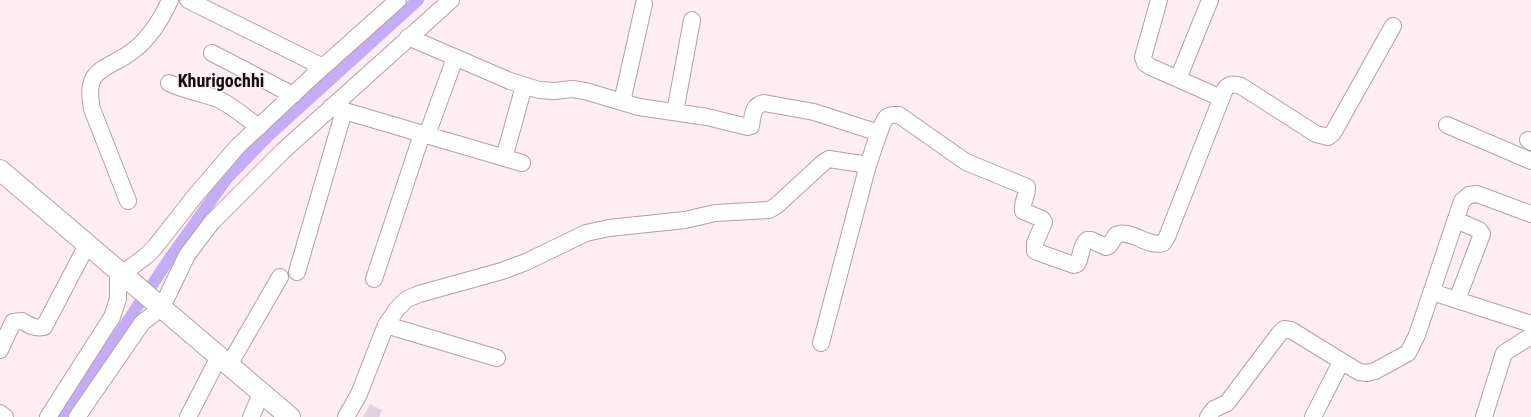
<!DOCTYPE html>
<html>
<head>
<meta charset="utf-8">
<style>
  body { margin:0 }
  canvas { display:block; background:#feedf2 }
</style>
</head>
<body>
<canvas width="1531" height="417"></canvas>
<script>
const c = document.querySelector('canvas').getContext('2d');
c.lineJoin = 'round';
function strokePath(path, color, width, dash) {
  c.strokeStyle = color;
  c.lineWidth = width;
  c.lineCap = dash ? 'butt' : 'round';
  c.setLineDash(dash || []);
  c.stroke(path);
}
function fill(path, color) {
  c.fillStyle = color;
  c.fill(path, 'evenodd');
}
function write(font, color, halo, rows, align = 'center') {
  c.font = font + ' "Roboto Condensed",sans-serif';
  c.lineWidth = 3;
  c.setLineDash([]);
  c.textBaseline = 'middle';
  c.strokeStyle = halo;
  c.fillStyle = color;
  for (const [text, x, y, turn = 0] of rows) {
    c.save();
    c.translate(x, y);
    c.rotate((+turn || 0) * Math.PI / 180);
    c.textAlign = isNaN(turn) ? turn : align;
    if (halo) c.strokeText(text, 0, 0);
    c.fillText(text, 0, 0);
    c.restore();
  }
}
const canal = new Path2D(`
  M63,417L168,261L227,178L269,135L418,0`);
const building = new Path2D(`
  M370,404L382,410L379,417H363Z`);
const minor = new Path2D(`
  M188,0L323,67
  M1159,0L1143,57L1145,63L1151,67L1221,98
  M408,37L510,81L539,90L555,91L572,89L585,91L639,107L707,117L748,127L751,126C753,116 752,105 764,103L814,112L879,133
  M212,53L293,95
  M1178,79L1210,0
  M169,83C186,91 203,93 220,100C234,107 246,118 259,127
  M622,102L644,4
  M331,107L522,163
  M675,112L692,20
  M1447,125L1531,161
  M427,135L455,58
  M1528,140L1531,142
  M504,158L524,86
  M128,201L92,109C83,65 108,71 134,50C149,38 162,18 170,0
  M1456,220L1479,230L1482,234L1457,300
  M297,272L344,111
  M122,274L146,256L155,247L195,196L238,146L315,74L398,0
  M374,279L422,134
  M1432,292L1531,324
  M386,325L497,358
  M821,343L868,165
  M0,350L13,322L22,321C29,325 35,329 44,327L87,245
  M229,365L280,277
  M0,413L5,417
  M48,417L112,317L118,299V270
  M77,417L142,323L162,307L187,255L212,222L283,151L451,0
  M188,417L219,357
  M251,417L262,392
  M346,417L359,394L386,325L397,309L407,299L419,294L502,271L526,262L586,233L609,228L685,220L715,213L769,210L776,206L824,162L829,159L868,165C872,155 881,122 887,117C891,114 895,115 899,115L966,162L1027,187C1028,196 1021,202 1023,211L1042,219L1044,222L1035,243V251L1040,253L1074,265L1077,264C1082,256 1080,246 1087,240H1091L1106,247L1109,246L1116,235C1131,228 1147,248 1163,243L1167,237L1225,89C1230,83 1234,84 1241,86L1316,134L1328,137L1333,133L1393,26
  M1208,417L1214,409L1227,403L1279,334L1284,329L1291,330L1359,372L1367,373L1375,371L1408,353L1417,335L1462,201L1469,195L1477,194L1531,214
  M1313,417L1341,362
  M1484,417L1504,353L1531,336`);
const major = new Path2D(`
  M0,170L290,417`);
const districtNames = [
  ["Khurigochhi",221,82]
];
strokePath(canal, '#c5acf6', 12);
fill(building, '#e0d2df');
strokePath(minor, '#b4a0a7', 18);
strokePath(major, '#b4a0a7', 22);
strokePath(minor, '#fff', 16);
strokePath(major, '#fff', 20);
write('bold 18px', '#130d0f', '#feedf2', districtNames);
</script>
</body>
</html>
